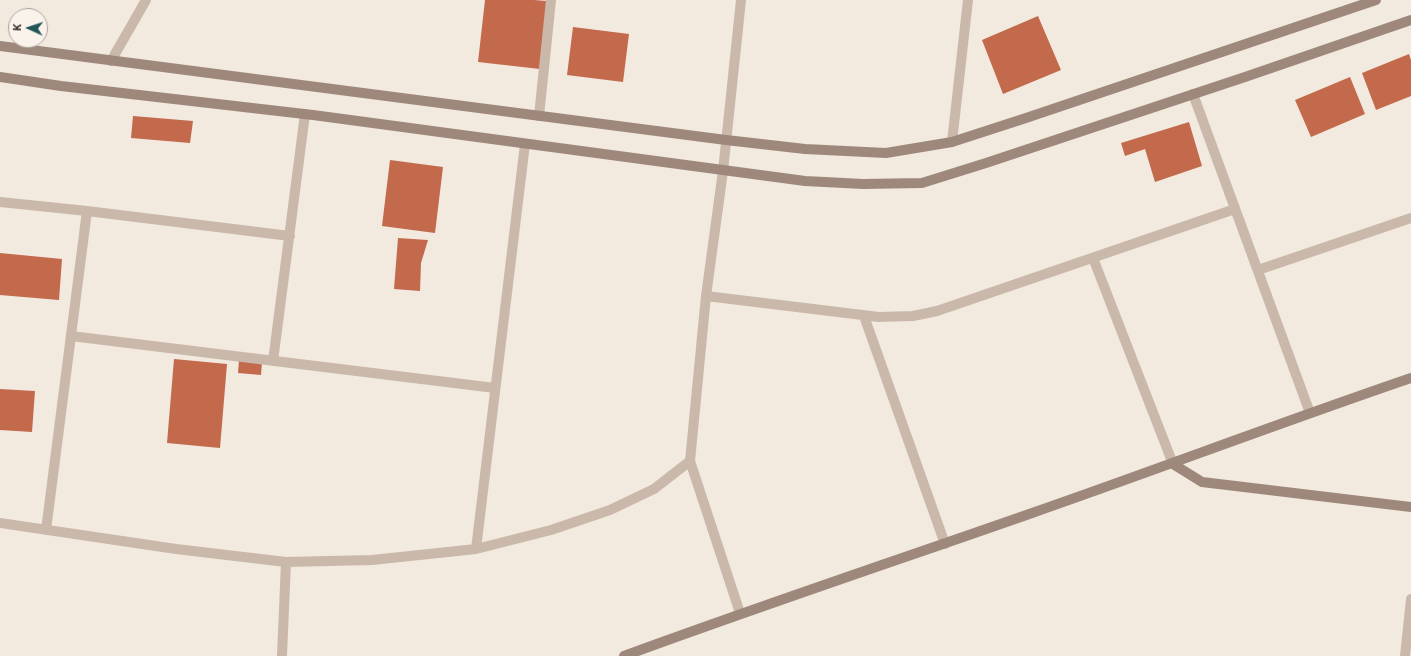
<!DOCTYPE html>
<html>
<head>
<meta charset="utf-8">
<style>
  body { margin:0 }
  #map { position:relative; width:1411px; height:656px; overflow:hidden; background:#f2e9df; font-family:"Noto Sans",sans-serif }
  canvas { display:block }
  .north { position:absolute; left:8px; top:8px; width:40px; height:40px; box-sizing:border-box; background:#faf3eb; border:1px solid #aca49e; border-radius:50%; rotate:273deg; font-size:11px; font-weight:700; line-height:16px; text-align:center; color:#382e2a }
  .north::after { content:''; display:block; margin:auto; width:14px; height:18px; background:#205559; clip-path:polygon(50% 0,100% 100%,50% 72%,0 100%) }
</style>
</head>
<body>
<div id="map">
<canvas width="1411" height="656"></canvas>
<div class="north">K</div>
</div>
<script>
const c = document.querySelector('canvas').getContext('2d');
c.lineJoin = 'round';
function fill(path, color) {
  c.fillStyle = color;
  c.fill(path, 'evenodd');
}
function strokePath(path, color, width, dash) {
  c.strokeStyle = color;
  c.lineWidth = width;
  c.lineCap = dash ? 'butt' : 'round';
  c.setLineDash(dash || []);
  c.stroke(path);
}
const building = new Path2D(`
  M485,0H534L547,1L540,69L478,62Z
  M1038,16L1061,70L1003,94L982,40Z
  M573,27L629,34L623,82L567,75Z
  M1409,54L1411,60V96L1376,110L1362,73Z
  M1350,77L1365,114L1311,137L1295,100Z
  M133,116L193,121L190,143L131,138Z
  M1189,122L1202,166L1155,182L1145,149L1125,156L1121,143Z
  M390,160L443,167L435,233L382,226Z
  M398,238L428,240L421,263L420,291L394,289Z
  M0,253L62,259L59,300L0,295Z
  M174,359L227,364L220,448L167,443Z
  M239,360L262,362L261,375L238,373Z
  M0,389L35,391L32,432L0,430Z`);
const street = new Path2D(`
  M111,61L146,0
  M1193,94L1310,413
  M539,116L551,0
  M952,142L968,0
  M0,202L87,211L46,530
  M87,211L290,236
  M1093,258L1173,464
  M1258,270L1411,218
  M706,296L879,317L913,316L937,311L1235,209
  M864,316L945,544
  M71,336L495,388
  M273,361L305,114
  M0,523L176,549L286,562L372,560L476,549L551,530L610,510L654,489L690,461
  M476,549L525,144
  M740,613L690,461L706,296L723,171L741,0
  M282,656L286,562
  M1405,656L1411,599`);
const secondary = new Path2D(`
  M0,46L726,140L805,149L886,153L952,142L1026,118L1376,0
  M0,77L61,86L313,115L805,181L863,184L922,183L986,163L1245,77L1411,20
  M1173,464L1202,482L1411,507
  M624,656C760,606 898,560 1035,512C1161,468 1285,421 1411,378`);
fill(building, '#c3694c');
strokePath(street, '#cab9aa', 10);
strokePath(secondary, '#9e887c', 10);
</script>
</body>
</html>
